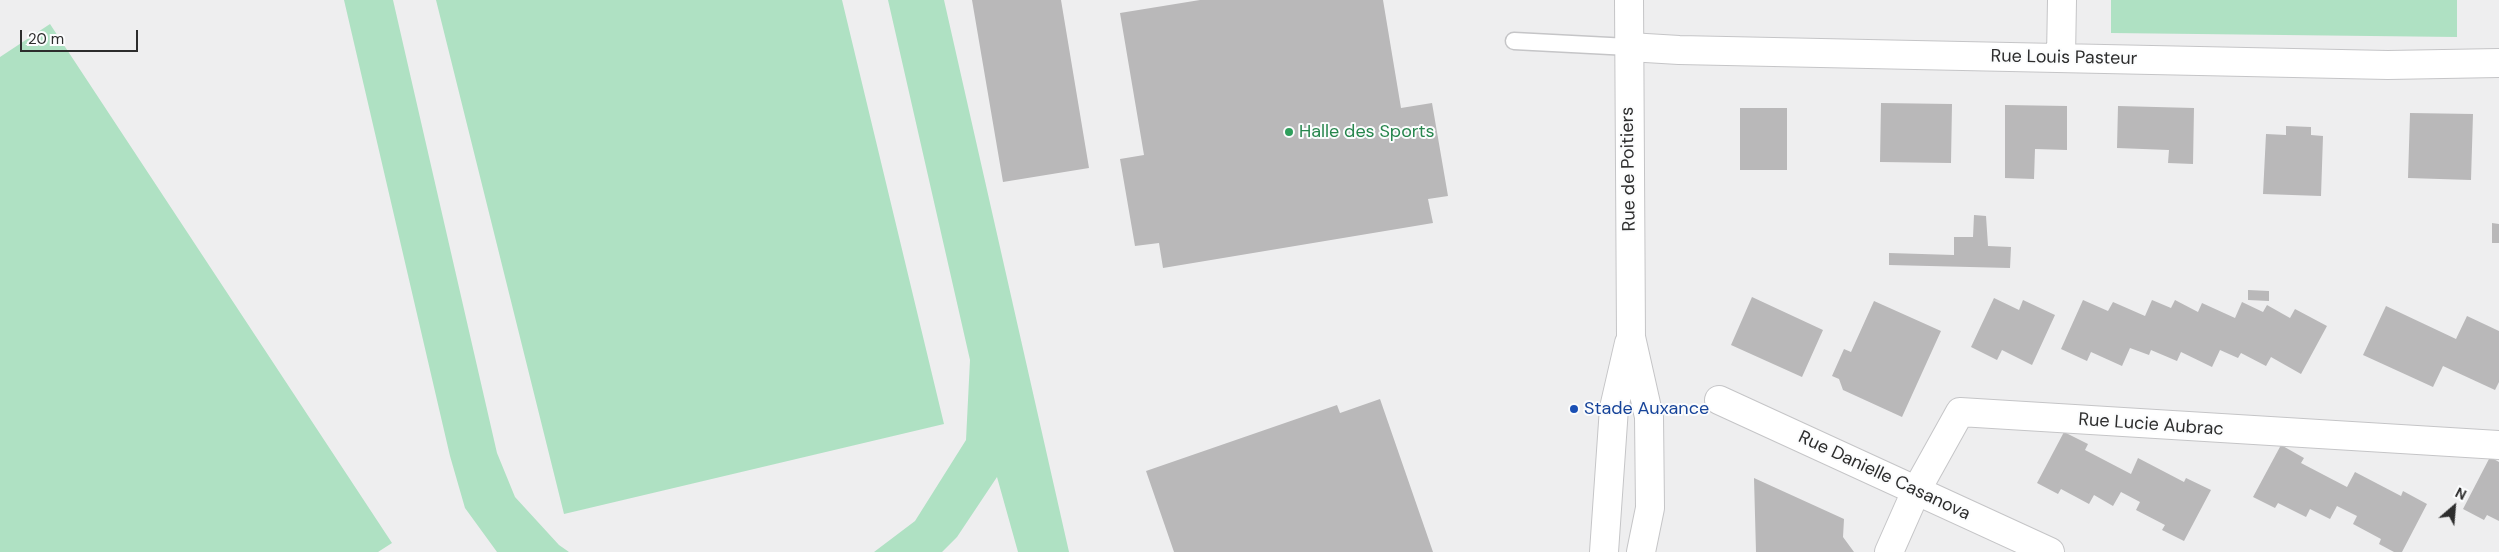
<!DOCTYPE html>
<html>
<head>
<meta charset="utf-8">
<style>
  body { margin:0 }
  #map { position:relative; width:2499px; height:552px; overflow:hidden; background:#eeeeef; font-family:"DM Sans",sans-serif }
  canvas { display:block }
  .north { position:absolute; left:2429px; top:482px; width:50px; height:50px; -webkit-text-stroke:4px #fbfcfd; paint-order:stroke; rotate:27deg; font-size:14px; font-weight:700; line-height:20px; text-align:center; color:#2d2d2d }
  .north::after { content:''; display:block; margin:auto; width:18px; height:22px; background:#2d2d2d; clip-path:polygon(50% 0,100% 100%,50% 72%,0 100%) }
  .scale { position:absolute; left:20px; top:30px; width:118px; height:22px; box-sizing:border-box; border:2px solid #2d2d2d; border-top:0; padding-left:6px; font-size:15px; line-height:18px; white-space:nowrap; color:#2d2d2d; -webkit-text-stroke:4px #fbfcfd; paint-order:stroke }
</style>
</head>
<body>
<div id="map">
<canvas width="2499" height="552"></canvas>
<div class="north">N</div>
<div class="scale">20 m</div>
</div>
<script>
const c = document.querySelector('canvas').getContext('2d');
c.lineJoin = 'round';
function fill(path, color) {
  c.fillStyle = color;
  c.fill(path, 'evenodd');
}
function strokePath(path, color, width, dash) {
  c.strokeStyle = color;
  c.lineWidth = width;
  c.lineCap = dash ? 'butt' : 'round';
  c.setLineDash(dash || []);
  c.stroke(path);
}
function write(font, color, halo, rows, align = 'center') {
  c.font = font + ' "DM Sans",sans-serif';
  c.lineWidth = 4;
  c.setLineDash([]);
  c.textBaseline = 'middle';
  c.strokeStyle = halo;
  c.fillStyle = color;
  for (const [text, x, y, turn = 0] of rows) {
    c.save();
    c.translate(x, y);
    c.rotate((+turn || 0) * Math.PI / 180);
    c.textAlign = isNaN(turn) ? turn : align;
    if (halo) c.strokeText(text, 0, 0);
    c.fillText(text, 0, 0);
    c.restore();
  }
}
const green = new Path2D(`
  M344,0H393L497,453L515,497L559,545L569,552H497L465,508L450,456Z
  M436,0H842L944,424L564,514Z
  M888,0H944L1069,552H1018L997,477L957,537L942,552H874L915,521L966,440L970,360Z
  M2111,0H2457V37L2111,33Z
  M50,24L392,543L378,552H0V57Z`);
const building = new Path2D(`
  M972,0H1061L1089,168L1003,182Z
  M1200,0H1383L1401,108L1432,103L1448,196L1428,199L1433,223L1163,268L1159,243L1135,246L1120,159L1144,155L1120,13Z
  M1881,103L1952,104L1951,163L1880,162Z
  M2005,105L2067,106V150L2035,149L2034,179L2005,178Z
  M2118,106L2194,108L2193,164L2168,163L2169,150L2117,148Z
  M1740,108H1787V170H1740Z
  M2410,113L2473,114L2471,180L2408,178Z
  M2286,126L2311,127V135L2323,136L2321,196L2263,194L2266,134L2286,135Z
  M1974,215L1986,216L1988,246L2011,247L2010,268L1889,265V253L1954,255V237H1973Z
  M2492,223L2499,224V243H2492Z
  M2248,290L2269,291V301L2248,300Z
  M1752,297L1823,330L1802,377L1731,345Z
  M1994,298L2019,310L2023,300L2055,315L2032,365L2002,350L1997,360L1971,347Z
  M2083,300L2108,311L2113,302L2145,316L2152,300L2171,308L2175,300L2198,312L2202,303L2235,318L2242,302L2263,312L2267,305L2290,318L2295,309L2327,326L2301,374L2271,357L2266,366L2241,353L2238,358L2220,350L2212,367L2181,352L2177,361L2151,350L2149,355L2130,348L2122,366L2091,352L2087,361L2061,349Z
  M1874,301L1941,331L1902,417L1843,390L1839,379L1832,376L1844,349L1851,352Z
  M2386,306L2456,339L2467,316L2499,331V382L2495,390L2443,366L2433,387L2363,355Z
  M1380,399L1433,552H1174L1146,471L1337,405L1340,413Z
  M2064,432L2088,444L2085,450L2131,474L2138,458L2184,482L2186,478L2211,490L2184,541L2162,530L2165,525L2136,510L2140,502L2121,492L2113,506L2094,495L2089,504L2061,489L2058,494L2037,483Z
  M2281,445L2304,458L2301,463L2347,487L2355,472L2401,496L2403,491L2427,504L2402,552H2394L2379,544L2381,539L2353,524L2357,516L2337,506L2330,519L2310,509L2306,517L2278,503L2275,508L2253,497Z
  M2490,457L2499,462V521L2487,515L2484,520L2463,509Z
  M1754,478L1844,519L1843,537L1854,552H1756Z`);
const service = new Path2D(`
  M1514,41L1629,47`);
const minor = new Path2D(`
  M1629,47L1679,50L2388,65L2499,63
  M2061,57L2062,0
  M1719,400L2050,552
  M1889,552L1916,491L1960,412L2499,445`);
const secondary = new Path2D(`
  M1629,0L1631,337L1649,417L1650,508L1641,552
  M1604,552L1614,408L1629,343`);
const markers = [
  [1289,132,5,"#2e9e5b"],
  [1574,409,5,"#1a4fb4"]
];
const streetNames = [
  ["Rue Louis Pasteur",2064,58,1],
  ["Rue de Poitiers",1629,169,-91],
  ["Rue Lucie Aubrac",2151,425,4],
  ["Rue Danielle Casanova",1884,476,25]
];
const leisureNames = [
  ["Halle des Sports",1299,132]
];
const transitNames = [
  ["Stade Auxance",1584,409]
];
fill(green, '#afe1c3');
fill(building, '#b9b8b9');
strokePath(service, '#c5c5c7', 19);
strokePath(minor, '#c5c5c7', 30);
strokePath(secondary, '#c5c5c7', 30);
strokePath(service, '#fff', 16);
strokePath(minor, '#fff', 28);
strokePath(secondary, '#fff', 28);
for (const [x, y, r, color] of markers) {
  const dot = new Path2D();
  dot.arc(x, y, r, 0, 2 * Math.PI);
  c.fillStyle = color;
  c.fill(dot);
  strokePath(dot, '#fbfcfd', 2);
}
write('18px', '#2d2d2d', '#fbfcfd', streetNames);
write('18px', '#27864d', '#fbfcfd', leisureNames, 'left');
write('18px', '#164399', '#fbfcfd', transitNames, 'left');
</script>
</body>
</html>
